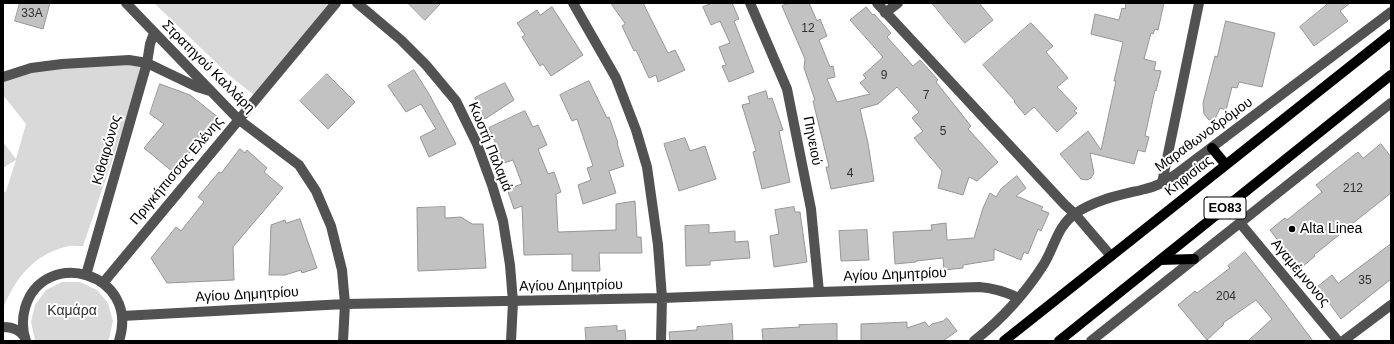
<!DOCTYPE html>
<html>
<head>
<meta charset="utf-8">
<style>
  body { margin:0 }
  #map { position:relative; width:1394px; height:344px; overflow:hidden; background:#fff; font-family:Helvetica,sans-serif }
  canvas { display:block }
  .frame { position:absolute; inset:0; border:4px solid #000; pointer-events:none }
</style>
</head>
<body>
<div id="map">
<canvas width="1394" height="344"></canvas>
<div class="frame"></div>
</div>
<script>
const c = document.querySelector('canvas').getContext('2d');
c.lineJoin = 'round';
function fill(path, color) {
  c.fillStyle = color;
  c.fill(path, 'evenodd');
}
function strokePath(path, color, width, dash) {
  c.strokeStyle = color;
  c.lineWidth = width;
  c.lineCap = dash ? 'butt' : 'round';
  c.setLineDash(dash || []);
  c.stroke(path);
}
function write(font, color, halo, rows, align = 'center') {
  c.font = font + ' Helvetica,sans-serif';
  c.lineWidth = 4;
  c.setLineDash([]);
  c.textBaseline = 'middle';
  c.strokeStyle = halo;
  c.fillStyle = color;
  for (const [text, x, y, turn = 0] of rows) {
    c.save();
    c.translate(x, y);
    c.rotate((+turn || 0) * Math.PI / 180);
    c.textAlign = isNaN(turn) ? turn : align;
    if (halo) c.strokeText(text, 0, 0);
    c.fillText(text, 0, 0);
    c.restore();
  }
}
const green = new Path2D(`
  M154,3H330L254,95L230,76Z
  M145,64L83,246C77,246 70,245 65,247C33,255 14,280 3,309V193L6,191L16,160L3,168V142L16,159L26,124L3,95V78L31,69Z
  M62,282H80L97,290L108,303L113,321L109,339L107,341H36L35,340L31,322L35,305L46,290Z`);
const building = new Path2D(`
  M20,3H50L43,29L15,21Z
  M408,3H441L425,20Z
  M611,3H643L668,53L675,50L685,70L658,82L656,75L649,78L636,50L634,51L622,26L625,24Z
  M713,3H732L739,19L734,21L754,72L729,82L722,66L726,65L719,47L730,43L720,21L711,25L703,7Z
  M790,3H809L817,21L820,19L827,36L819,40L830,67L833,66L835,77L827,79L837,102L870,94L860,83L866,78L863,75L883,57L850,20L866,7L873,15L874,14L891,33L887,37L913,66L920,60L938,80L936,82L971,126L968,129L998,162L977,181L969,177L963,195L938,188L942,171L914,138L923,131L912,118L919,112L897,87L878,104L860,109L868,143L874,181L831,189L826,167H829L813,101L815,100L804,68L805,59L782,6Z
  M932,3H979L993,20L965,43Z
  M1126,3H1164L1158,30L1155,29L1153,34L1151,33L1144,59L1156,62L1154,70L1161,71L1156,91L1155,90L1145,136L1149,137L1145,152L1138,150L1134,164L1090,153L1094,173L1091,178L1087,180L1081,179L1060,154L1088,131L1101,150L1116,81H1114L1123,42L1091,34L1095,14L1119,20L1122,8L1125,9Z
  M1329,3H1350L1340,11L1348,21L1314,46L1300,27Z
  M552,7L583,55L551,76L543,64L540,66L522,37L525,35L517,23L537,10L540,15Z
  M1226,21L1275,33L1262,87L1239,82L1237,88L1232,87L1226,110L1220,108L1215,119L1209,120L1204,114L1203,103L1215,56L1217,57Z
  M1031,23L1053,46L1046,52L1068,78L1057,87L1077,108L1074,111L1077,113L1057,132L1034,107L1025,115L1014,102L1015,101L983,65Z
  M414,70L429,94L456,144L429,157L420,137L436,129L421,104L406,112L388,86Z
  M327,74L355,102L328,129L300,101Z
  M589,81L607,118L609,117L618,143H617L624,166L609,171L616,193L583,204L578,185L591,180L587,168L593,166L577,119L572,121L560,95Z
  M505,83L514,100L485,119L475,98Z
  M160,84L190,95L219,118L173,172L144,148L164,124L150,114Z
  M766,91L768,99L772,98L783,130L779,131L790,182L762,189L753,152L756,151L742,105L750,103L748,97Z
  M525,111L533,127L538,125L547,145L538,149L548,174L554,172L561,192L556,194L558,232L616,230V204L635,201L637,237H641L642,253H599L600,271H572V254L524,255L522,206L514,209L507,189L522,184L513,160L504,163L489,128Z
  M685,138L690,151L705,146L716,179L679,191L664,144Z
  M1381,144L1391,157V193L1338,235H1339L1314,255L1315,256L1300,269L1270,230L1285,218L1287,220L1322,192L1316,185L1358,152L1363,158Z
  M240,149L245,153L247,150L267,168L264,172L283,188L233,247L234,280L167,283L151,258L176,227L181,231L204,202L198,197L219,172L221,173Z
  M1017,176L1026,188L1016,196L1043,207L1041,210L1049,213L1041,231L1038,229L1028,254L1024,252L1021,260L994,249V260L963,265V268L944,270L943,258L916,261V262L895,264L893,232L932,230L931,225L946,223L947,240L974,238L983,208L990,193L996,197L1001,189Z
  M445,207V218L461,217L472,224H483L486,268L418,271L417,208Z
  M794,207L795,212H800L807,262L774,267L770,236L779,234L775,210Z
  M300,219L317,268L302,273L301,270L285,275H269L271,225L285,220L286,223Z
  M709,225V233L735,231V242L748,241L750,258L710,261V265L686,266L685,226Z
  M867,230L869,260L841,261L839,231Z
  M1391,244V279L1341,319L1317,287L1332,275L1338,283Z
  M1245,252L1277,293L1313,341H1248L1272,319L1256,300L1223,323L1224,324L1207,340L1178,305L1195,291L1197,293L1230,268L1228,266Z
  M947,318L957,331L943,341H861V324L907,322V328L925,322L929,327L932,324L943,321Z
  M732,324L733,341H670L669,332L697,330V327Z
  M837,324V341H763L762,329L800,327L799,325Z
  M617,326V331L625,330L626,341H586L585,328Z`);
const minor = new Path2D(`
  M126,3L238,119L299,165L316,191L331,226L342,270L345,304L343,341
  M357,3L401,40L426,65L456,101L477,144L492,185L503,221L510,265L513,302L511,341
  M573,3L616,78L636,130L647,167L658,245L662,298L661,341
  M750,3L787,89L811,209L819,292
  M877,3L1065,205L1075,214L1111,256
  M885,13L898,3
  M3,77L31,68L62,64L129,60L147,63L197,87L210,91
  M1162,183L1199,3
  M1240,223L1338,341
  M86,275L147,63L150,44L154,33
  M103,283L336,3
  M122,316L345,304L662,298L819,292L979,287C994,288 1006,292 1019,298
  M3,327C12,327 20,329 25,338
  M26,341C22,330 22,319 25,308C43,246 141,272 119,341
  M974,341C1002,319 1025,294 1044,264C1055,246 1057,226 1076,213C1097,199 1121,195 1145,189C1156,187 1166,181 1175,175L1391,12
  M1091,341L1391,103
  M1343,341L1391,305`);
const major = new Path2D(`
  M1212,148L1226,165
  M1160,260L1194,259
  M1004,341L1391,34
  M1059,341L1391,75`);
const markers = [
  [1292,229,4,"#000"]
];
const numberNames = [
  ["33A",32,14],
  ["12",808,29],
  ["9",884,76],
  ["7",926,96],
  ["5",943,132],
  ["4",850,174],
  ["212",1353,189],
  ["35",1365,281],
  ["204",1226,297]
];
const shields = [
  [1225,208,42]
];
const shieldNames = [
  ["ΕΟ83",1225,208]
];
const streetNames = [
  ["Στρατηγού Καλλάρη",208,67,45],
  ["Μαραθωνοδρόμου",1204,135,-36],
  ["Πηνειού",812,141,79],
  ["Κωστή Παλαμά",490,147,68],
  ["Κιθαιρώνος",107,150,-74],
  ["Πριγκήπισσας Ελένης",177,171,-50],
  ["Κηφισίας",1189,176,-38],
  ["Αγαμέμνονος",1300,273,50],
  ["Αγίου Δημητρίου",895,275,-2],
  ["Αγίου Δημητρίου",571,286,-1],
  ["Αγίου Δημητρίου",247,295,-3]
];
const poiNames = [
  ["Alta Linea",1300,229]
];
const parkNames = [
  ["Καμάρα",72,311]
];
fill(green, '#d9d9d9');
fill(building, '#c2c2c2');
strokePath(building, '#969696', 1);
strokePath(minor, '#525252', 10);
strokePath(major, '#000', 10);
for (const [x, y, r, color] of markers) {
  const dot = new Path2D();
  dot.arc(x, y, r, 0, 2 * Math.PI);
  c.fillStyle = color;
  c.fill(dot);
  strokePath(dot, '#fff', 1.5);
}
write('12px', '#303030', null, numberNames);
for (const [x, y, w] of shields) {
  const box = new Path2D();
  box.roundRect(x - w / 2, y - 11, w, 22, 3);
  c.fillStyle = '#fff';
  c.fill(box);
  strokePath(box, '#000', 1);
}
write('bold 13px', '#000', null, shieldNames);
write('14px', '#000', '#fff', streetNames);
write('14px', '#000', '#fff', poiNames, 'left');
write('14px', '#303030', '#fff', parkNames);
</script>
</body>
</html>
